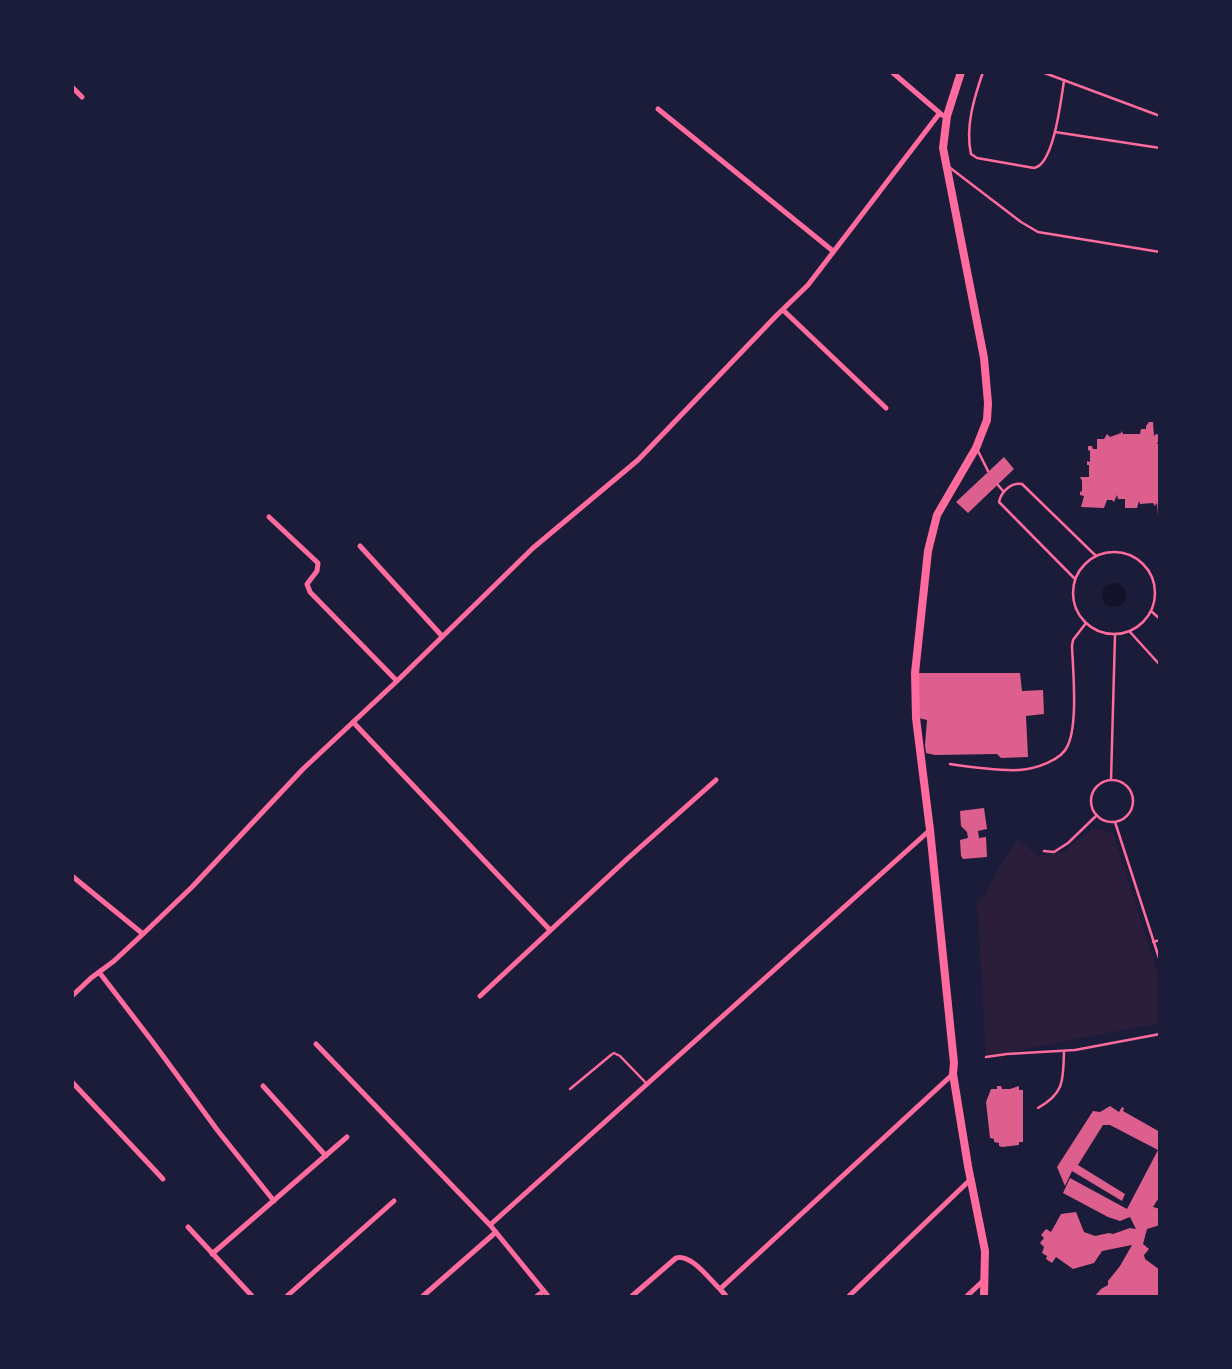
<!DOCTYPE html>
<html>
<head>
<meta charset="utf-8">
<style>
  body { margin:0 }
  #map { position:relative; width:1232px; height:1369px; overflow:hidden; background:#1b1b3a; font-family:Spectral,serif }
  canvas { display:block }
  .frame { position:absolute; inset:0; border:74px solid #1b1b3a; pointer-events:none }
</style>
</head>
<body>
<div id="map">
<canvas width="1232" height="1369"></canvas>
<div class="frame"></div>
</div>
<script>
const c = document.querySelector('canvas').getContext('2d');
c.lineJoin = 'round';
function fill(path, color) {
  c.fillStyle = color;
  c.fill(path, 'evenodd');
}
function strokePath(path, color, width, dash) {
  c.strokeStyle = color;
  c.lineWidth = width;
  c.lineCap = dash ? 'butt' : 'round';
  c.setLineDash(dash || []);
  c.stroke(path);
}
const green = new Path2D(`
  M1094,828L1113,833L1159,977V1023L986,1057L977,900L985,896L997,871L1018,840L1038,855L1062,853Z`);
const water = new Path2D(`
  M1102 595a12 12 0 1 1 24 0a12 12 0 1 1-24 0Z`);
const building = new Path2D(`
  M1149,422H1153L1154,436L1156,434L1160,435L1157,444H1160V516H1158L1157,503L1155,506L1153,503L1140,504L1139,501L1137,508H1125V499H1118L1117,495L1114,502L1112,500H1107L1104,508L1081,507L1084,496L1080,495V492L1082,491V481L1080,477H1089V465H1087V461L1090,462V451L1088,450V446H1092L1093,449H1097V439H1104L1107,434L1110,437L1121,433L1122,431L1123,434H1140L1141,429H1146V426Z
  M1004,457L1014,469L968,513L956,502Z
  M916,673H1020L1022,691L1043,690L1044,714L1026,716L1028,757L1001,758L997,754L935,755L926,753L925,745L927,720L918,718Z
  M984,808L987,829L978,831L979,838L986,837L987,857L963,859L961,856L960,840L968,838L967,832L961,826L960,811Z
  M997,1086H1001L1002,1089H1010L1019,1086V1090H1023V1142H1019V1145L1002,1147L999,1146V1143L994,1142V1139L990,1138L986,1102L991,1089H997Z
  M1110,1106L1119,1112L1122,1107L1124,1108L1123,1111L1160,1132V1196L1153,1207L1160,1209V1225L1147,1229L1143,1244L1149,1249L1144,1255L1145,1259L1160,1270V1296H1095L1101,1289L1108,1285V1281L1120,1266L1132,1245L1102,1251L1094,1263L1073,1269L1056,1257L1052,1263L1046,1259L1047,1256L1042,1253L1044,1247L1040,1243L1044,1238L1041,1235L1046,1229L1051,1232L1061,1214L1076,1212L1084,1232L1095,1236L1109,1233L1113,1234L1130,1228L1136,1229L1130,1217L1120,1221L1108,1217L1063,1193L1070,1178L1127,1209L1158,1150L1110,1125H1103L1078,1165L1125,1194L1122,1201L1072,1171L1065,1186L1057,1167L1093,1111L1100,1112Z`);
const service = new Path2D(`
  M983,72C974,98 965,127 971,154L977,158L1034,168C1054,165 1061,99 1064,81
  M1042,72L1160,116
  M1055,132L1160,148
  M949,167L1021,222L1038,232L1160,252
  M977,449L988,471
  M998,485L1003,491
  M1073 593a41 41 0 1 1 82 0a41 41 0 1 1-82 0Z
  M1075,579L999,502C1001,492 1011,482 1022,484L1096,556
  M1151,611L1160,619
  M1130,632L1160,665
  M950,764C970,767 998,771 1019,770C1034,769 1062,761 1068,745C1078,723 1073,670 1072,646L1073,640L1086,623
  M1111,780L1115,635
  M1091 801a21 21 0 1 1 42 0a21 21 0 1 1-42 0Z
  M1115,822L1160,961
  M1044,851L1054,852L1068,843L1097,815
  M1153,942L1160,940
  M986,1057L1007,1054L1075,1050L1160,1034
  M570,1089L611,1055L614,1053L620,1056L647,1084
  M1038,1108C1065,1093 1063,1080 1064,1051`);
const minor = new Path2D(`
  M892,72L942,115
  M72,87L82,97
  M658,109L833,251
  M783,310L886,408
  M269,517L318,563L317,571L307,584L310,592L397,681
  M360,546L442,636
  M353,722L550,930
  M72,876L143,934
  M99,972L152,1041L218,1131L274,1201
  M72,996L91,978L114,961L143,934L192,887L303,769L397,681L533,548L638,460L777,315L808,285L939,114
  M480,996L627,859L716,780
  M316,1044L490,1225L548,1296
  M72,1082L163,1179
  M263,1086L326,1156
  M490,1225L930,830
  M188,1227L252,1296
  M212,1254L347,1137
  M720,1289L726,1296
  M287,1296L394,1201
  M423,1296L496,1232
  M537,1296L544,1291
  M632,1296L676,1258C691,1253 710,1280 720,1289L953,1074
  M849,1296L971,1179
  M967,1296L984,1280`);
const secondary = new Path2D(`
  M961,72L947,116L943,148L984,358L988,403L987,420L976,448L937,515L928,551L915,673L916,718L930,830L954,1063L953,1074L968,1166L985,1251L984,1296`);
fill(green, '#2a1e3b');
fill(water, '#12122b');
fill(building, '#dd5f8e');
strokePath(service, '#ff6b9d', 2.5);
strokePath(minor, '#ff6b9d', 5);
strokePath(secondary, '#ff6b9d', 8);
</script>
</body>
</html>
